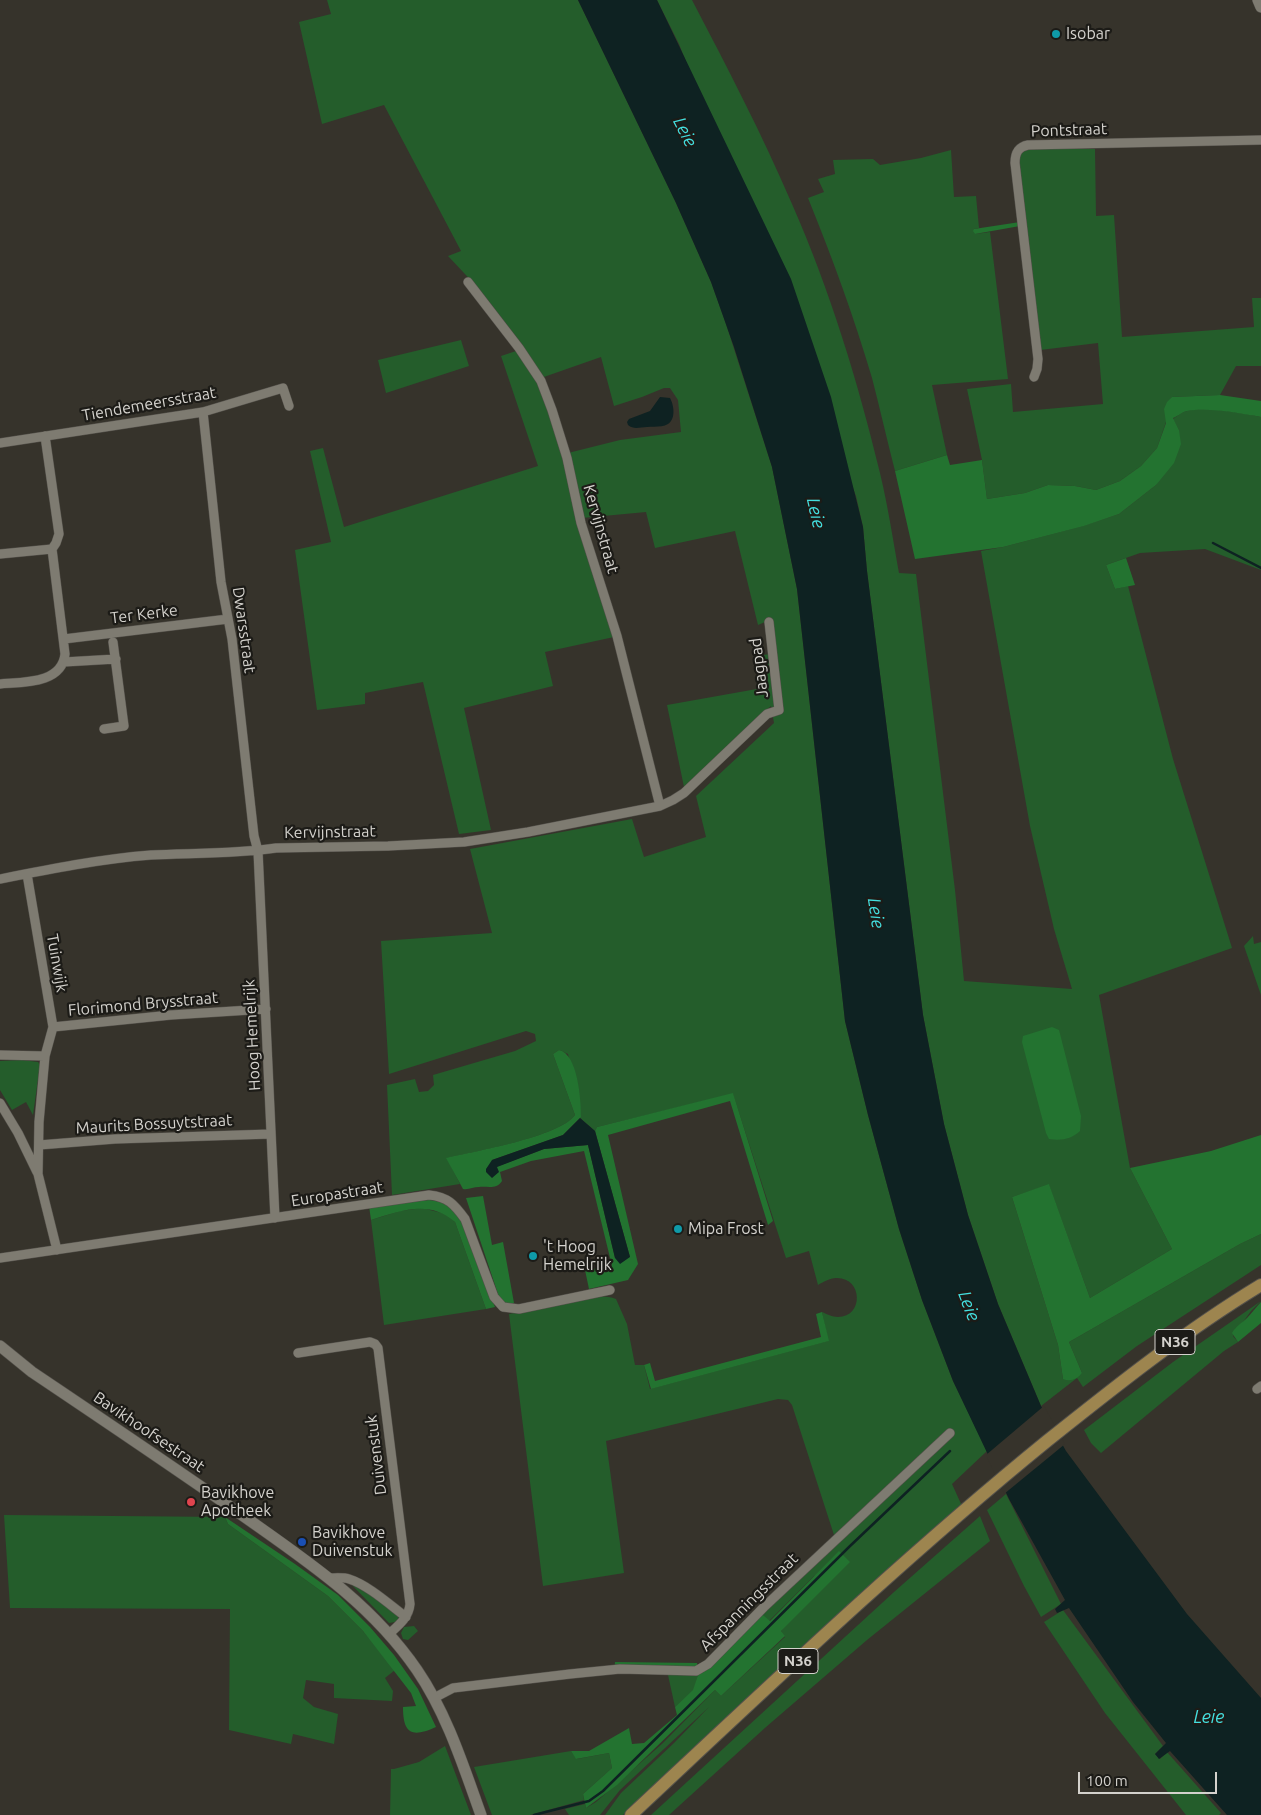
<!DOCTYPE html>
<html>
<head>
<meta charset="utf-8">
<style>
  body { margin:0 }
  #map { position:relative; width:1261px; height:1815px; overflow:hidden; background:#36332b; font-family:Ubuntu,sans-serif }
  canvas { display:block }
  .scale { position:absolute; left:1078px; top:1772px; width:139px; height:22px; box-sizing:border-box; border:2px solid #d4d2cd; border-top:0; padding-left:6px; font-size:15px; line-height:18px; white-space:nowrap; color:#d4d2cd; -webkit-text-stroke:4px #1c1b17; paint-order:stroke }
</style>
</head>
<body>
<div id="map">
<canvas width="1261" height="1815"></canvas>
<div class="scale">100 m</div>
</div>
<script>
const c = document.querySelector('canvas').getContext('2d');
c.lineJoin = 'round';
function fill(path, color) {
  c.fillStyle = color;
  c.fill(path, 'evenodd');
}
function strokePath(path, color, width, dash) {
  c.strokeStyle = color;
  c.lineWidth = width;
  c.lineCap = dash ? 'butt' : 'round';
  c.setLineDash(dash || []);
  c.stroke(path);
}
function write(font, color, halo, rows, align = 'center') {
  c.font = font + ' Ubuntu,sans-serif';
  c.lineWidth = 4.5;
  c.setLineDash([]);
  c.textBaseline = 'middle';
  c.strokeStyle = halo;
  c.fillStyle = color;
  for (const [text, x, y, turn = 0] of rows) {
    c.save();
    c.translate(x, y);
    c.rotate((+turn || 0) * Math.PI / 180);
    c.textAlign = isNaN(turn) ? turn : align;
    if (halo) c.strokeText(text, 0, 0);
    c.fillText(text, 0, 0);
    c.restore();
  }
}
const green = new Path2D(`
  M327,0H578L676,203L711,282L726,324L772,467L797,589L845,1021L868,1115L899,1229L922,1300L953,1381L987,1451L952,1484L962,1506L623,1815H605L621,1793L674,1743L709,1707L620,1790L600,1815H569L565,1809L585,1804L586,1808L596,1802L663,1743L715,1690L721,1696L785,1637L781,1631L815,1575L769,1621L762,1614V1605L834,1535L792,1405L788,1400L778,1399L606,1441L624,1573L543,1586L509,1314C535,1309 593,1289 616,1299L627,1324L635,1365H644L650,1389L828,1341L822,1312C827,1314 832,1317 838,1317C864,1317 863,1277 836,1278C830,1278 823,1282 818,1285L809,1251L786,1258L733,1094L597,1127L595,1131L580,1118L581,1116L568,1054L559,1050L553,1054L575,1115C559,1137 476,1151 447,1158L460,1184L392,1195L387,1085L415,1079L419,1092L428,1091L434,1085L433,1075L515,1051L536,1041L535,1034L526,1031L389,1074L381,941L492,933L470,849L632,819L644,857L706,837L696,796L774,723L771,706L684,787L667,705L768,687L764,655L769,654L765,622L758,625L735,531L655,548L646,512L582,518L568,453L620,440L681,432L678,400L670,388H664L642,397L614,406L601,357L541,378L521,343L480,290L448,256L461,251L384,105L322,124L299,22L331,14Z
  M657,0H692C727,67 762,134 792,204C830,290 858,382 880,473C888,506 893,540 899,573L916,574L955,890L964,981L1072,989L1054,929L1030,826L981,551L1003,547L1083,526L1119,514L1156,485L1179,430L1173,419C1177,416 1182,412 1187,411C1207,406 1241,413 1261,417V570L1205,549L1140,553L1106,565L1115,589L1128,586L1173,759L1232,948L1099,995L1130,1168L1172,1249L1090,1298L1049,1185L1012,1197L1058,1345L1063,1379L1082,1373L1069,1342L1240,1244L1261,1234V1265L1137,1346L1083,1387L1077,1378L1041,1406L998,1304L968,1215L944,1124L923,1015L867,571L863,527L856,496L679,44Z
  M1027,148L1095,149L1096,216L1114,215L1122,337L1254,327L1252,298H1261V366H1236L1220,395L1172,397L1166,422L1157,448L1141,466L1120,481L1096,490L1075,486L1048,485L1025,493L987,499L982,460L967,389L1011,384L1013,412L1103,404L1098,343L1040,350L1018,161L1022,151Z
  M951,150L954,197L976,196L979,228L974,229L975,234L990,232L1008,379L932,385L947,455L895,471C887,440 880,409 872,378C854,317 832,257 808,198L824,192L818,179L835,174L833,160L873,159L880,165L921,158Z
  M461,340L469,366L386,393L378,360Z
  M519,350L538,383L563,450L614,637L545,652L553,686L464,708L491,830L459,834L423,682L365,693V704L317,710L295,550L331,542L310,451L323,448L344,527L538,466L501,356Z
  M1253,936L1254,944L1261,942V995L1244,946Z
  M22,1060L38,1062L40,1065L33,1115L26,1102L12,1110L0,1090V1061Z
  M422,1208L446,1214L455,1222L486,1309L384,1325L371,1220L400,1211Z
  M1261,1301L1251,1311L1233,1336L1238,1342L1224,1351L1101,1453L1091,1443L1084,1430L1173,1362Z
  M1006,1494L1061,1604L1041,1617L1024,1586L987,1510Z
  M4,1515L225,1517L228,1524L328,1596L363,1631L395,1670L385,1678L393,1691L392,1701L334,1698V1684L306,1680L303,1698L314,1707L338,1714L334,1744L293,1734L291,1744L229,1730L230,1609L10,1608Z
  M980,1516L990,1541L867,1640L766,1727L669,1815H651L894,1592Z
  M350,1583H352L384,1604L398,1616V1620L395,1622L389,1623Z
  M1063,1610L1163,1746L1155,1754L1160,1759L1167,1752L1221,1813L1219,1815H1186L1105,1713L1044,1622Z
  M414,1626L418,1631L408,1640L403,1639L401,1633L404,1627Z
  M668,1675H698L694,1690L675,1707Z
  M445,1746L471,1815H390L391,1769H394L419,1762Z
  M571,1751L577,1759L609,1753L612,1768L583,1794L584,1800L530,1815H492L474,1767Z`);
const forest = new Path2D(`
  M1020,222V226L975,234L973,231L974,229Z
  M1220,395L1261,401V417C1240,413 1208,407 1187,411C1182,412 1178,416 1173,418L1179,430L1181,444L1174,463L1156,485L1119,514L1084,526L1003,547L915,559L895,471L947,455L950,465L982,460L987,499L1025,493L1048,485L1075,486L1096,490L1120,481L1141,466L1157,448L1166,423L1164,409L1167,402L1172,397Z
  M1126,558L1135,585L1115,589L1106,565Z
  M1052,1027L1059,1030L1081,1116L1080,1131C1071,1139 1062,1141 1049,1139L1046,1133L1022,1042L1023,1036Z
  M559,1050C578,1054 581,1100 581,1117L563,1135L492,1160L496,1167L544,1149L588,1145L615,1258L630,1257L595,1131L597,1127L733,1093L773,1221L768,1225L730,1101L608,1135L638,1264L628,1280L589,1289L585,1270L612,1266L584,1151L531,1161L500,1172L502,1181C496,1190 488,1186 479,1187C473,1187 469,1190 463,1189L446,1158C475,1151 559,1137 575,1115L553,1054Z
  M1261,1135V1234L1240,1244L1069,1342L1082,1373C1077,1379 1071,1382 1063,1379L1058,1345L1012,1197L1049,1184L1090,1298L1172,1249L1130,1168L1211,1151Z
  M483,1196L492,1245L503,1242L514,1303L502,1306L466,1198Z
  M429,1200C439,1201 449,1204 456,1213C472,1230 486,1283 495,1307L486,1309L455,1222C429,1199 400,1211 371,1220L369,1206Z
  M1261,1302V1323L1238,1342L1232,1333C1236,1326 1242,1323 1247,1318C1252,1313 1256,1307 1261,1302Z
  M822,1312L829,1341L651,1389L644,1365L650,1363L655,1381L821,1337L816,1314Z
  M225,1517L295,1564L338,1595L370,1627L394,1655L418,1689L436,1727C412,1738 403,1734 403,1707L416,1706L411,1693L363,1631L328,1596L228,1524Z
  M839,1551L850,1562L781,1631L785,1636L721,1696L715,1690L617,1785L586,1808L583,1794L612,1768L609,1753L576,1759L571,1751H589L629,1728L632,1744L644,1743L677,1715L675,1707L693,1690L698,1675L614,1673L615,1662L697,1663L698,1674L762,1614L770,1621Z`);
const water = new Path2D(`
  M578,0H657L791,279L831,397L863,527L867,571L923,1015L944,1124L968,1215L998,1304L1041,1406L1066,1451L1187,1614L1261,1698V1815H1227L1170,1751L1159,1759L1155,1754L1166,1743L1133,1702L1069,1608L1057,1613L1055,1609L1065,1600L1009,1499L953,1381L922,1300L899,1229L868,1115L845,1021L797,589L772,467L734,347L711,282L676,203Z
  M660,397L670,398C674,405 676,419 668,424C662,428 654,426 647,427C640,427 634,430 628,425L627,422L629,419L650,411Z
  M580,1118L595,1131L630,1257L620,1264L615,1258L588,1145L544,1149L497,1167L499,1172L492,1178L486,1172V1169L492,1160L563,1135Z`);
const pier = new Path2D(`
  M1044,1406L1065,1444L1004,1494L986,1455Z`);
const stream = new Path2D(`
  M1213,543L1261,568
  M534,1815L589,1801L603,1791L849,1547L950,1451`);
const minor = new Path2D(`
  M468,282L519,348L541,381L552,410L567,458L581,523L617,636L660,806
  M1034,377L1037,369L1038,359L1015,163C1015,153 1018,147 1028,145L1261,140
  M203,412L221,582L232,639L254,836L258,851L275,1218
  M0,443L203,412L283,388L289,406
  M0,554L52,549
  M64,639L228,619
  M64,662L116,659
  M0,684C23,682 62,684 65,654L52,549L56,543L59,534L45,436
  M104,729L124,726L113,642
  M27,874L53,1027L45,1056L39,1122L38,1174L57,1250
  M0,879C50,869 100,859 151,855C192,853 235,854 276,848L388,846L464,842L528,832L660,806L673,800L684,793L767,714L779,710L769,622
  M53,1027L171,1015L266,1009
  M0,1055L45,1056
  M0,1103L18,1133L37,1172
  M39,1145L115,1139L271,1134
  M0,1258L429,1195C448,1197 454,1204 465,1219L494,1297L503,1307L519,1309L610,1290
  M298,1353L370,1342L375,1344L378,1348L410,1604C409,1617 399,1625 389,1634
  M1257,1389L1261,1386
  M329,1578C335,1578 343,1577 349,1579C368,1585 390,1605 406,1617
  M434,1698L453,1688L570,1674L620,1669L696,1671L708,1664L764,1607L950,1433`);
const tertiary = new Path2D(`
  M1258,0L1261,7
  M0,1346L32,1372C102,1419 173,1467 242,1515C307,1561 371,1603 417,1670C447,1714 463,1765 481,1815`);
const primary = new Path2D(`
  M631,1815C767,1688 902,1559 1047,1441C1116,1386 1185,1331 1261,1285`);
const markers = [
  [1056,34,5,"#0f9aa8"],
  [678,1229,5,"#0f9aa8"],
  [533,1256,5,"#0f9aa8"],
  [191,1502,5,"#e0444e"],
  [302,1542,5,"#1a4fb4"]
];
const shields = [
  [1175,1342,40],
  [798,1661,40]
];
const shieldNames = [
  ["N36",1175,1342],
  ["N36",798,1661]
];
const poiNames = [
  ["Isobar",1066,34],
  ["Mipa Frost",688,1229],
  ["'t Hoog",543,1247],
  ["Hemelrijk",543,1265],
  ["Bavikhove",201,1493],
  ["Apotheek",201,1511],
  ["Bavikhove",312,1533],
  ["Duivenstuk",312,1551]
];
const streetNames = [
  ["Pontstraat",1069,130,-2],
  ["Tiendemeersstraat",149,404,-10],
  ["Kervijnstraat",601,529,74],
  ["Ter Kerke",144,614,-7],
  ["Dwarsstraat",244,630,82],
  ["Jaagpad",759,668,-97],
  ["Kervijnstraat",330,832,-1],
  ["Tuinwijk",57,963,80],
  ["Florimond Brysstraat",143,1004,-5],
  ["Hoog Hemelrijk",252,1035,-93],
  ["Maurits Bossuytstraat",154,1124,-3],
  ["Europastraat",337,1194,-9],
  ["Bavikhoofsestraat",149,1432,34],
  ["Duivenstuk",376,1455,-97],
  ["Afspanningsstraat",749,1602,-45]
];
const waterNames = [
  ["Leie",685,132,63],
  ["Leie",816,513,77],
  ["Leie",876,913,81],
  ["Leie",969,1306,69],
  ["Leie",1209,1717]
];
fill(green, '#245d2b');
fill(forest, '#237330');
fill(water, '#0e2222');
fill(pier, '#36332b');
strokePath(stream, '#0e2222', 2.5);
strokePath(minor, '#54514b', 10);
strokePath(tertiary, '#54514b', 12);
strokePath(primary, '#54514b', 14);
strokePath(minor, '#7e7b71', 9);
strokePath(tertiary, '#7e7b71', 11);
strokePath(primary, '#9d854f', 12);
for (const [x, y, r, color] of markers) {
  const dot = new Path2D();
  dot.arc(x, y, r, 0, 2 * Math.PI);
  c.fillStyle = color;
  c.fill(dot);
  strokePath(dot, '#1c1b17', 2);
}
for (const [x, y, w] of shields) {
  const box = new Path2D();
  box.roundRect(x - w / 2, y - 12.5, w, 25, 4);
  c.fillStyle = '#1c1b17';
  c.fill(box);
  strokePath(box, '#d4d2cd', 1);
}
write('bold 15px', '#d4d2cd', null, shieldNames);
write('16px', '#d4d2cd', '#1c1b17', poiNames, 'left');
write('16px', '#d4d2cd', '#1c1b17', streetNames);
write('italic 18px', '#44dfdf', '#1c1b17', waterNames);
</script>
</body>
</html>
